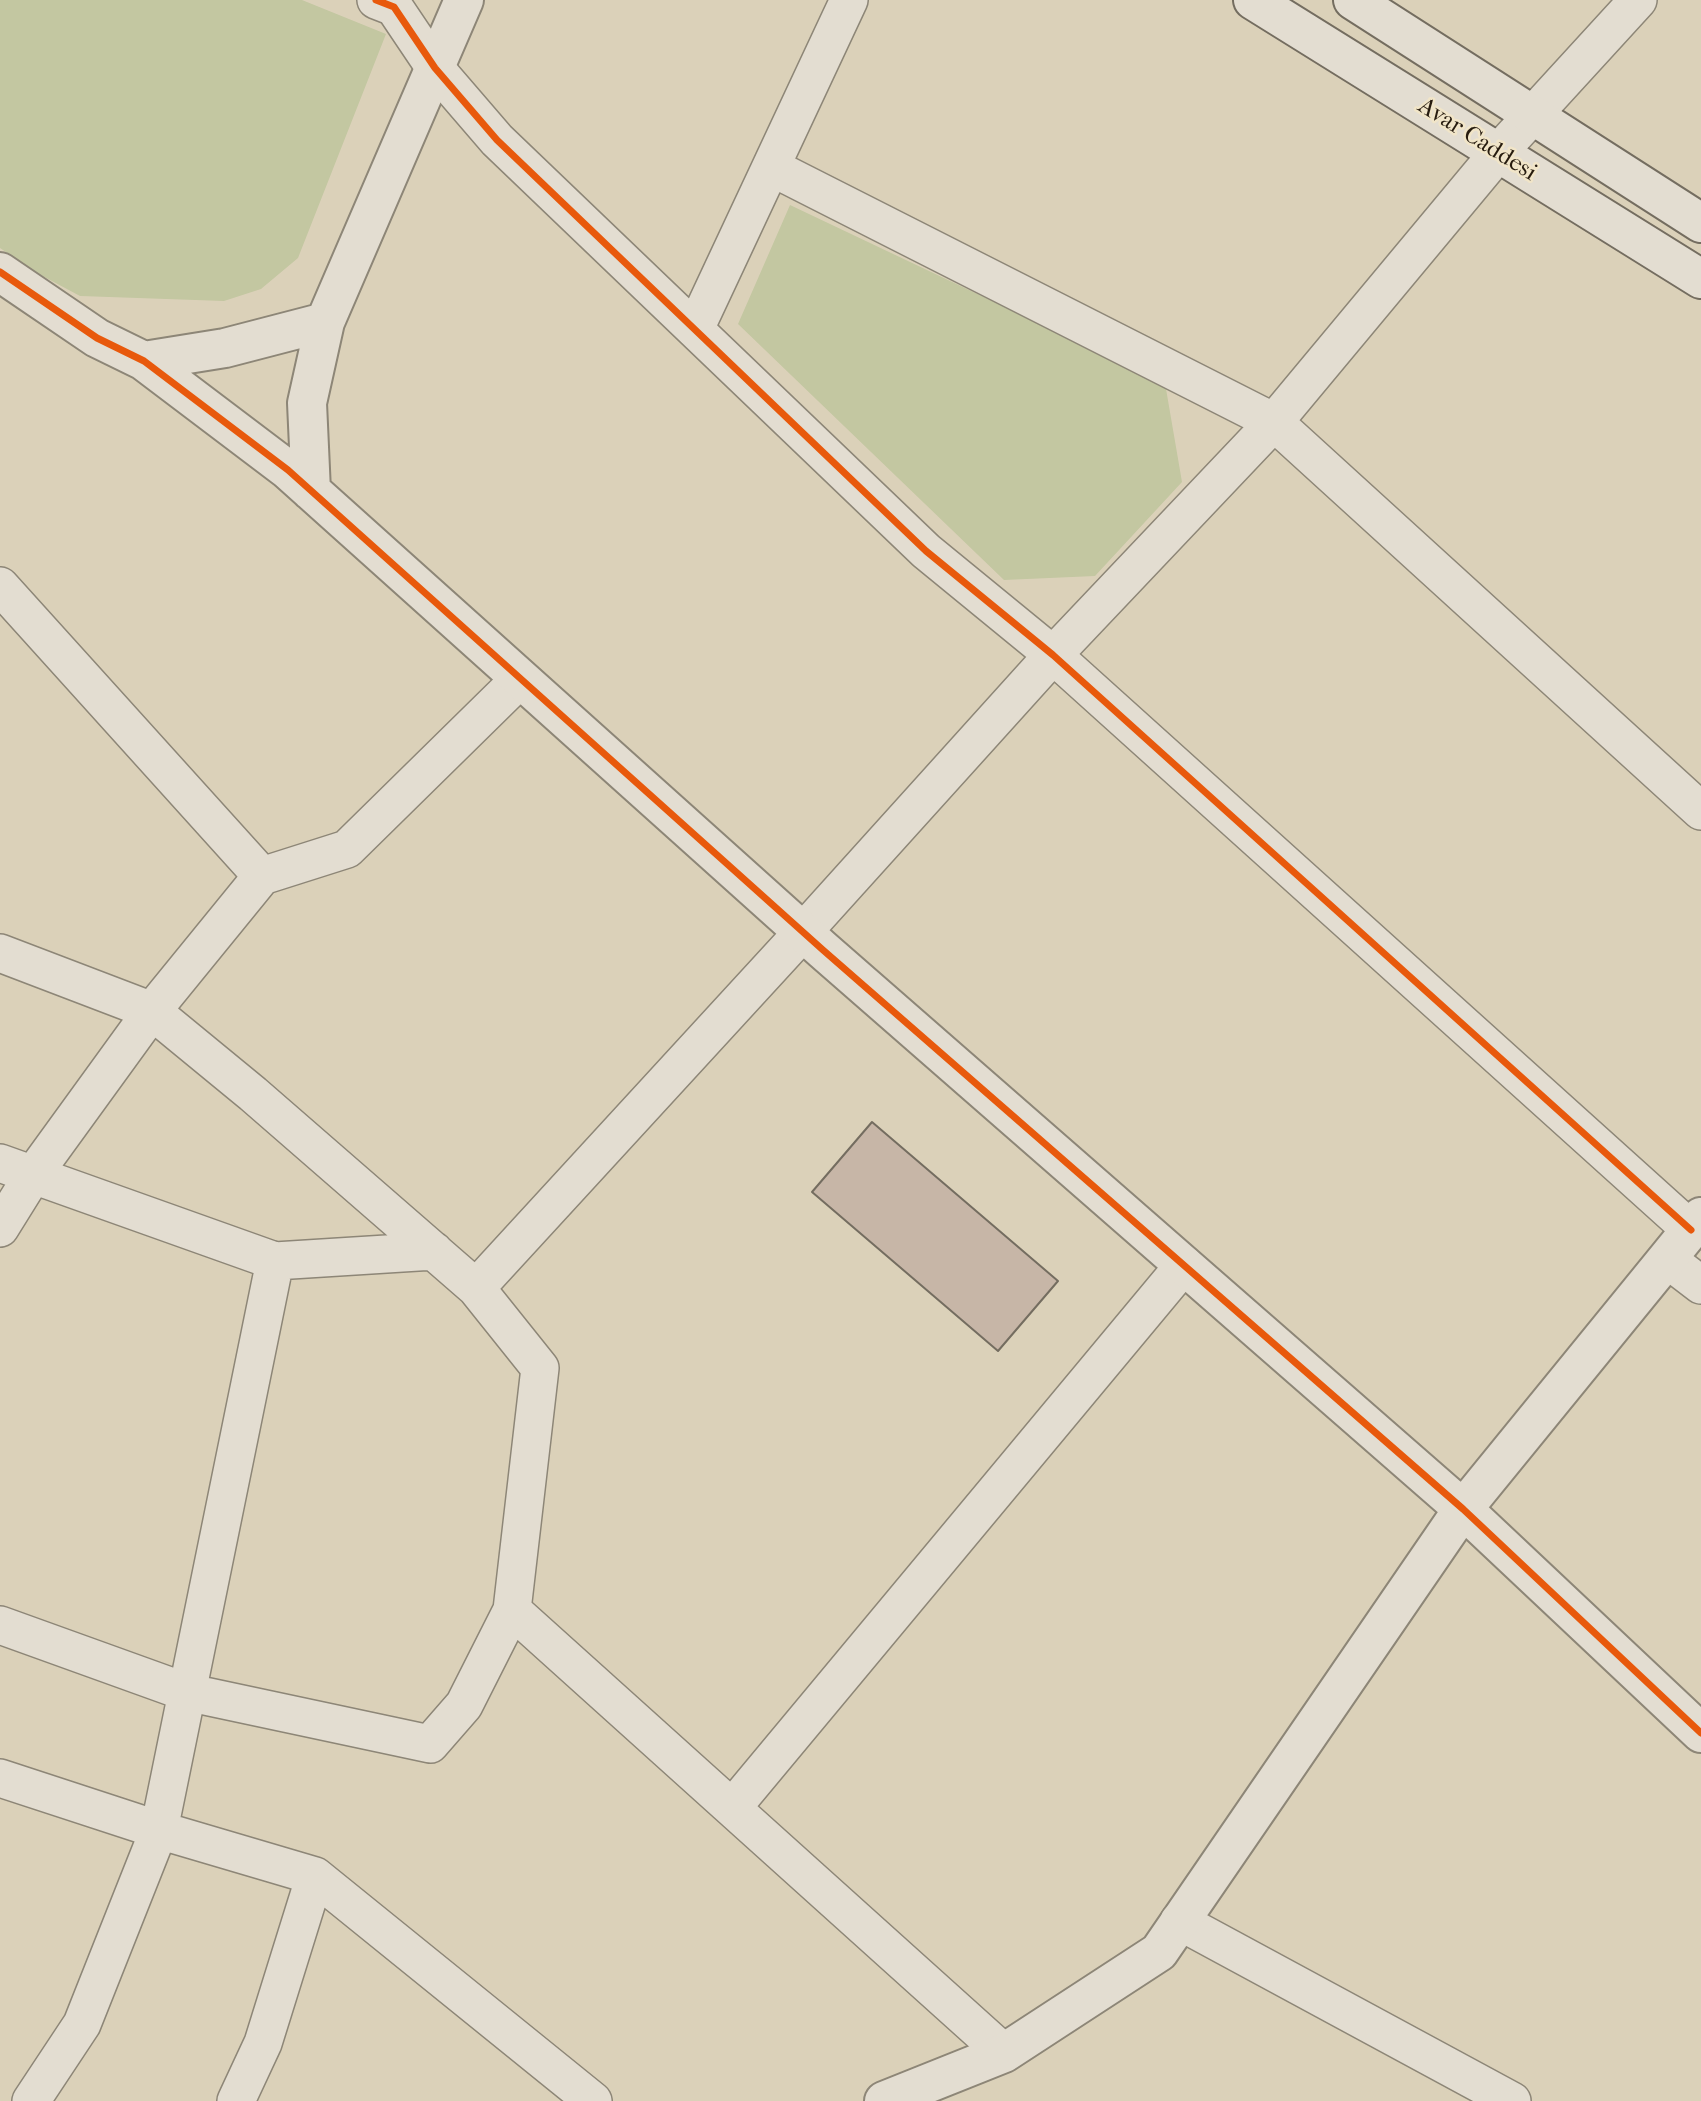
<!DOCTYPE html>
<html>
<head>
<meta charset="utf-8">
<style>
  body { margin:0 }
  canvas { display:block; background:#dbd1b9 }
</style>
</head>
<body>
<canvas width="1701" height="2101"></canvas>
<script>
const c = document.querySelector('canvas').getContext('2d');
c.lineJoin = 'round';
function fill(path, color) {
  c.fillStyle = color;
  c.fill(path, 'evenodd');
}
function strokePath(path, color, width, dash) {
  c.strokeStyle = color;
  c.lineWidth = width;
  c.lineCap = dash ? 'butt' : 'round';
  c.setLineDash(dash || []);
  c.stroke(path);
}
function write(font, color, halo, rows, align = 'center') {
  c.font = font + ' "IM FELL French Canon",serif';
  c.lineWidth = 5;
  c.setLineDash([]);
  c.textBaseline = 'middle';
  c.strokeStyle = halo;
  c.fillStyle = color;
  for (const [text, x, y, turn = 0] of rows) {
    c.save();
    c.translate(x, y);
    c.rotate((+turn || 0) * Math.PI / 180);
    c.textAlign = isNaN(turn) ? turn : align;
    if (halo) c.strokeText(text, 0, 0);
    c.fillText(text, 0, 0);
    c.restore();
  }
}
const green = new Path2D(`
  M0,0H302L386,34L298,258L261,289L224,301L80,296L37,273L0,248Z
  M790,205L1165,383L1182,482L1095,576L1004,580L738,324Z`);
const building = new Path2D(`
  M872,1122L1058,1281L998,1351L812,1192Z`);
const minor = new Path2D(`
  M376,0L394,7L435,68L497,140L926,551L1053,655L1691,1230
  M771,167L1274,422L1701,811
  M695,329L849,0
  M0,586L262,876
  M0,953L152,1011L253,1094L476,1288L540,1368L512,1610L464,1705L430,1744L186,1692L0,1625
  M0,1163L275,1261L434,1251
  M0,1228L33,1175L152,1011L262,876L347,849L520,679
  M1667,1259L1701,1285
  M476,1288L803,932L1053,655L1274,422L1498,153L1638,0
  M512,1610L1004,2053
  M0,1778L159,1830L315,1876L593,2101
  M732,1808L1184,1265
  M1179,1921L1512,2101
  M31,2101L82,2024L159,1830L275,1261
  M236,2101L263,2043L315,1876`);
const tertiary = new Path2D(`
  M0,272L97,338L144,361L288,470L823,950L1463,1509L1701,1733
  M144,361L225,348L325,322
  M311,491L307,403L325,322L464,0
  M884,2101L1004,2053L1159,1952L1463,1509L1701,1217`);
const secondary = new Path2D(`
  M1253,0L1701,279
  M1353,0L1701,223`);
const cycleway = new Path2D(`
  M376,0L394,7L435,68L497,140L926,551L1053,655L1691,1230
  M0,272L97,338L144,361L288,470L823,950L1463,1509L1701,1733`);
const streetNames = [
  ["Avar Caddesi",1477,140,32]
];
fill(green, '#c3c7a1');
fill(building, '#c7b6a7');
strokePath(building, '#746d60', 2);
strokePath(minor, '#8d8677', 40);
strokePath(tertiary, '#8d8677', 42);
strokePath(secondary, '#746d60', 42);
strokePath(minor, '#e3ddd1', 37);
strokePath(tertiary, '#e3ddd1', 38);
strokePath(secondary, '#e3ddd1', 38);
strokePath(cycleway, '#e8590c', 7);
write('24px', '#271c0f', '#f1e5c8', streetNames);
</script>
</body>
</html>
